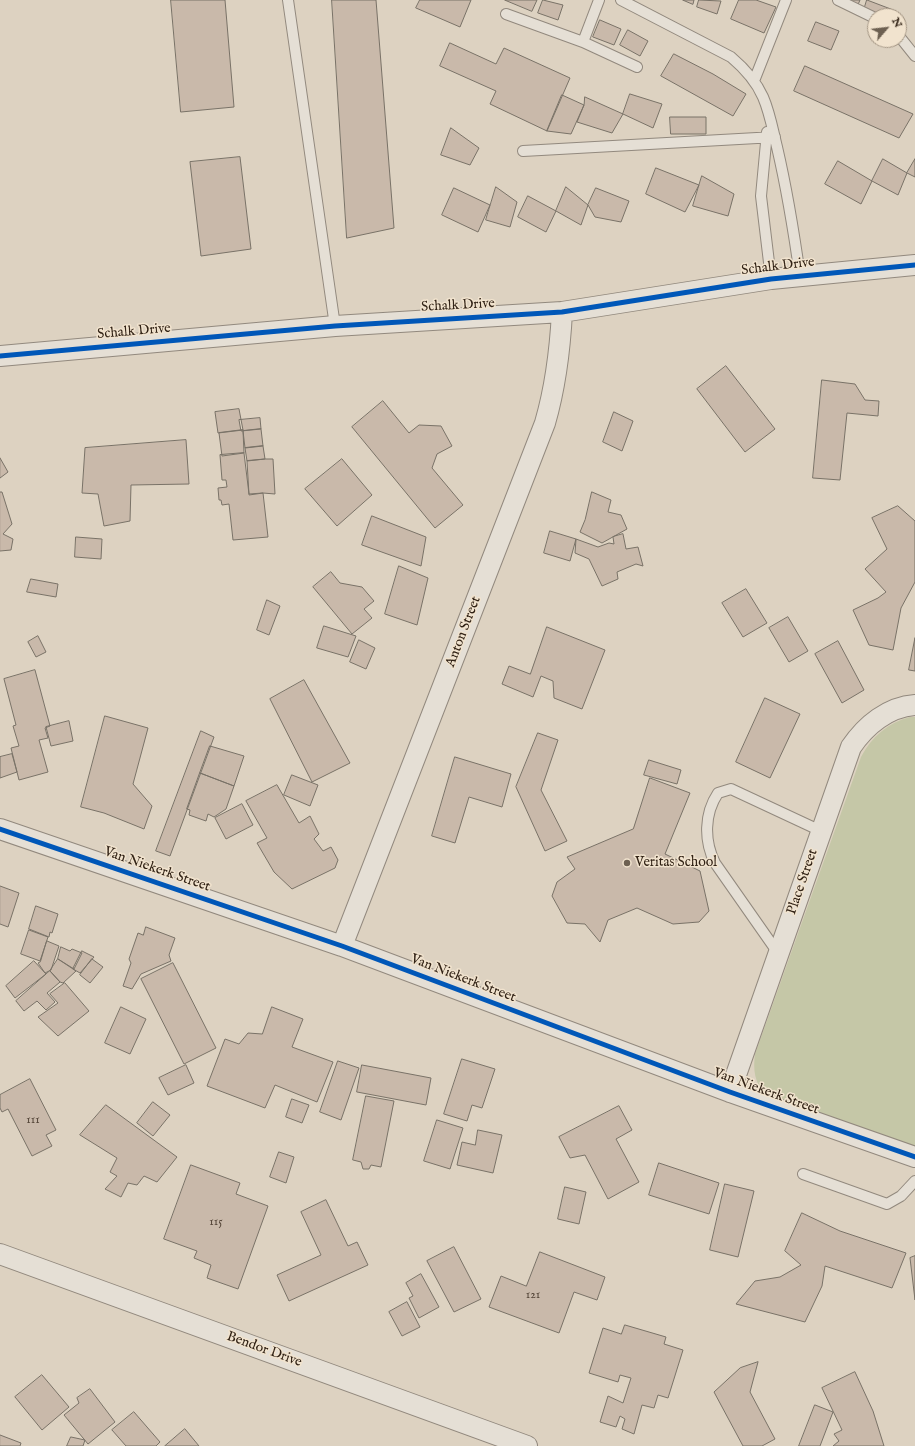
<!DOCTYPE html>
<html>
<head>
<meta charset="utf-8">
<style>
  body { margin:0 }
  #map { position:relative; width:915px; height:1446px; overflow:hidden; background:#ddd2c1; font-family:"IM FELL English",serif }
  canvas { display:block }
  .north { position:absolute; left:867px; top:8px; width:40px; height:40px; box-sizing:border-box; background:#f1e3ce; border:1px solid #a49684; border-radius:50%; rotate:62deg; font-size:11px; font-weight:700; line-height:16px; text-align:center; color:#312215 }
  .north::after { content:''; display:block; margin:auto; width:14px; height:18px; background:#6d6051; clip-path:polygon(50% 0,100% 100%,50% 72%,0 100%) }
</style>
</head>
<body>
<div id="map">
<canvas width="915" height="1446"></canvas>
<div class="north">N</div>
</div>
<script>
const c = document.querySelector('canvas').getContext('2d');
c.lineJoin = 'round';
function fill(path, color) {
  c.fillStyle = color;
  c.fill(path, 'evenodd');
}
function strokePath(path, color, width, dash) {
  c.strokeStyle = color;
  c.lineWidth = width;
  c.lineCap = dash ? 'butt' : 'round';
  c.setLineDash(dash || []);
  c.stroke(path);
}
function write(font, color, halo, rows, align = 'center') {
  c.font = font + ' "IM FELL English",serif';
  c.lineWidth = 3;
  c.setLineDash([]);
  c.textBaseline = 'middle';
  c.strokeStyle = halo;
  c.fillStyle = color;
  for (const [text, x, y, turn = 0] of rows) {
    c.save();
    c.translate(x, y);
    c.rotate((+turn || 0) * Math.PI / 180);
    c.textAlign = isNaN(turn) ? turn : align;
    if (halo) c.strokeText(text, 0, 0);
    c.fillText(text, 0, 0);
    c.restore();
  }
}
const green = new Path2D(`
  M910,717H915V1151L766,1095C754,1083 753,1069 755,1054L861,757C872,736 888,723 910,717Z`);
const building = new Path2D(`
  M171,0H225L234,107L181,112Z
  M332,0H376L394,228L347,238Z
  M420,0H471L460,27L416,8Z
  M505,0H537L532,11Z
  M543,0L563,5L558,20L538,13Z
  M683,0H694L693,4Z
  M699,0L721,1L717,14L697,7Z
  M739,0H756L776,7L764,33L731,19Z
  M844,0H860L857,7Z
  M867,0L896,11L894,16H880L864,10Z
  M600,20L621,29L614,45L593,37Z
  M816,22L839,31L831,50L808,41Z
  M628,30L648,41L640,56L620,45Z
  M450,43L496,64L504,48L570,78L547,131L490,104L496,91L440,66Z
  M674,54L713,74L746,94L733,116L661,76Z
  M805,66L913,114L899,138L794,91Z
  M630,94L662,104L653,128L623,114Z
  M562,95L584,105L571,134L547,131Z
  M585,97L623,114L612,133L577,122L584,105Z
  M670,117H706V134H671Z
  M451,128L479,148L470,165L441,155Z
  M240,157L251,249L201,256L190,162Z
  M883,159L907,173L898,195L872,181Z
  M915,159V177L907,173Z
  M838,161L872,181L861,204L825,184Z
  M656,168L699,185L685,212L646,194Z
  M702,176L734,194L728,216L693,206Z
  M496,187L517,202L510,227L486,220Z
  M566,187L588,205L581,225L556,211Z
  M454,188L490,205L478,232L442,215Z
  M596,188L629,201L621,222L595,217L588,205Z
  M528,196L556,211L546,232L518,217Z
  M726,366L775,429L745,452L697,389Z
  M822,380L855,384L865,400L879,401L878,416L847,413L840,480L813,478Z
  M383,401L409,433L419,425L441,426L452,446L437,454L432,468L463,505L435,528L352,427Z
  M239,409L243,430L218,433L215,412Z
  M614,412L633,421L622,451L603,442Z
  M260,418L261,429L241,431L239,420Z
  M261,429L263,446L245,448L243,431Z
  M243,430L244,453L222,456L219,433Z
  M186,440L189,484L131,485L130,521L104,526L98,494L82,493L85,448Z
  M263,446L265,459L247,461L245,448Z
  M244,453L249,494L263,493L268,537L233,540L229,504L222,505L221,500H219L218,488L227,487L226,480H222L220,455Z
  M0,458L8,472L0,478Z
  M265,459H273L275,494L263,493L249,495L247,461Z
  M342,459L372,495L337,526L305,489Z
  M0,492H2L12,524L3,534L13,539L11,550L0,551Z
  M592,492L611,500L608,512L621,515L627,529L602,543L580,532L585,520Z
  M898,506L915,521V582L901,608L893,650L869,645L853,610L878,598L886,592L865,569L887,549L872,518Z
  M372,516L426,537L421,566L362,545Z
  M550,531L576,539L570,561L544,553Z
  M623,534L626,549L638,547L643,566L636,564L617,572L618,579L602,586L589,559L575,553L576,539L598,547L609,543L614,544L613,537Z
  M76,537L102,539L101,559L75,557Z
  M399,566L428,578L417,625L385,614Z
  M331,572L340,583L362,587L374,601L364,609L372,618L352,634L313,587Z
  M31,579L58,584L56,597L27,592Z
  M746,589L767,623L743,637L722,603Z
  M267,600L280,606L269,635L257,630Z
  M788,617L808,651L789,662L769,628Z
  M324,626L356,636L348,657L317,648Z
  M547,627L605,650L582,709L554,698L553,681L541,676L533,697L502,684L509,666L530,674Z
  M38,636L46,652L36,657L28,642Z
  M915,638V671L909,670Z
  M359,640L375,648L366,669L350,662Z
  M838,641L864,690L842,703L815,654Z
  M35,670L50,726L45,728L48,738L39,740L48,772L19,780L11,748L19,746L13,726L16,725L4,679Z
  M304,680L350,763L312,782L270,699Z
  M765,698L800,714L770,778L736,762Z
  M105,716L148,728L133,784L152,806L144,829L104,813L81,807Z
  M69,721L73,741L51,746L46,727Z
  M201,731L214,737L170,856L156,851Z
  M538,733L558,740L541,790L567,841L545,851L516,787Z
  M210,746L244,756L234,786L200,773Z
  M12,754L17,772L0,778V757Z
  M455,757L511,774L502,807L469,797L455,843L432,836Z
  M649,760L681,770L677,784L644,775Z
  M200,773L234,786L226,809L214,817L208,814L206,821L189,815L190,810L187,809Z
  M292,775L318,785L310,806L284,795Z
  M650,778L690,793L665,854L700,871L709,911L699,922L673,924L637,908L608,920L600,942L585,924L567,923L552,896L557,882L575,869L567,857L633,829Z
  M277,785L299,823L310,816L319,834L314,839L323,851L331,847L338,860L335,868L292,889L274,872L257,843L267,838L246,801Z
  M242,804L253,825L226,839L215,818Z
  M0,886L19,893L8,927L0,924Z
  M36,906L58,914L52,933L50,932L49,937L29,929Z
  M146,927L175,938L169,955L171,961L141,974L132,989L123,986L131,963L129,959L138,933L143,935Z
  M29,930L48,937L40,961L21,954Z
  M47,941L59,946L51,970L45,973L38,963L40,962Z
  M61,947L70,951L72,949L82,953L74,969L58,959Z
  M82,951L94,957L80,973L73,969Z
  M58,959L76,971L63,983L60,982L50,971Z
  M92,959L103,967L90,983L80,975Z
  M34,961L46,974L15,998L6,986Z
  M173,963L216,1048L184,1064L141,979Z
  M50,971L60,982L47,993L55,1002L46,1010L37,1001L24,1011L16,1001Z
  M65,983L89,1011L58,1036L38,1017L58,1003L50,994Z
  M121,1007L146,1019L130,1054L105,1043Z
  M272,1007L303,1019L292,1047L333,1062L317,1102L275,1085L265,1108L207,1086L225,1039L239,1044L248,1033L262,1034Z
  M462,1059L495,1069L482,1108L472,1105L467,1121L444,1114Z
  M338,1061L359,1068L341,1120L320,1112Z
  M186,1065L194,1083L168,1095L159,1078Z
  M362,1065L431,1078L426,1105L357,1092Z
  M30,1079L56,1130L46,1135L52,1146L32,1156L8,1109L2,1112L0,1108V1095Z
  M366,1096L394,1101L381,1167L371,1165L369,1169H363L361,1162L353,1160Z
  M292,1099L309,1105L302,1123L286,1117Z
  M153,1102L170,1115L153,1136L137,1123Z
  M106,1105L177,1157L157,1182L144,1176L137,1185L128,1183L121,1197L105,1189L117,1176L110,1172L117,1158L80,1135Z
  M619,1106L632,1130L616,1139L639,1182L608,1199L585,1155L570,1158L559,1137Z
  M437,1120L463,1128L450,1169L424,1161Z
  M478,1130L502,1135L493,1173L457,1165L462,1142L475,1145Z
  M279,1152L294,1157L286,1183L270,1177Z
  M659,1163L719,1183L709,1214L649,1195Z
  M191,1165L240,1183L236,1194L268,1206L238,1289L207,1278L211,1265L194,1258L197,1251L164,1239Z
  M725,1184L754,1191L738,1257L710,1250Z
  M565,1187L586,1192L579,1224L558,1219Z
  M326,1200L348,1246L357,1242L368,1265L289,1301L277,1275L321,1255L301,1212Z
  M802,1213L840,1231L906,1253L892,1288L825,1266L822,1286L805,1322L736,1304L755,1281L780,1277L801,1265L785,1251Z
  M454,1247L481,1299L454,1312L427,1261Z
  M540,1252L605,1277L597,1300L574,1292L559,1333L489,1307L501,1276L526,1286Z
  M915,1256V1300L910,1258Z
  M421,1274L439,1307L419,1318L409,1298L413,1296L406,1283Z
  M407,1302L420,1327L402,1336L389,1312Z
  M625,1325L666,1337L664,1344L683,1350L668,1398L658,1395L654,1408L642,1405L634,1434L622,1429L625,1419L620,1416L616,1427L600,1422L608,1396L623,1403L631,1378L620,1375L618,1382L589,1373L603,1328L621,1334Z
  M758,1362L750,1392L775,1439L762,1446H743L714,1392L740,1368Z
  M855,1372L873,1411L884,1446H833L839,1441L834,1434L842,1430L822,1388Z
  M42,1375L69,1407L42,1430L15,1397Z
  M90,1389L115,1422L88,1444L64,1415L79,1403L77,1398Z
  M815,1405L833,1412L820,1446H799Z
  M134,1412L160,1442L156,1446H126L112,1430Z
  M185,1429L199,1446H165Z
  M0,1435L21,1443L20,1446H0Z
  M71,1437L85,1440L83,1446H67Z`);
const service = new Path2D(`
  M288,0L335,326
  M621,0L731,57C744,68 756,81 763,97C770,113 773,131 777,147C787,190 794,233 800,276
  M838,0L875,18
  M506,14L583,42L637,67
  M899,36L915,56
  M583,42L599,0
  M754,81L786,0
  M767,132L761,196L771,279
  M523,151L775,137
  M778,953L715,863C704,841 704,814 718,793L731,789L821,831
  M803,1174L887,1204L901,1196L915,1181`);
const minor = new Path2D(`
  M0,356L335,326L562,312L771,279L915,265
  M0,829L342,946L730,1092L915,1157
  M342,946L545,423C556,385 560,351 562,312
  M730,1092L851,747C866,725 888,707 915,705
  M0,1254L527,1446`);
const cycleway = new Path2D(`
  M0,356L335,326L562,312L771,279L915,265
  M0,829L342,946L730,1092L915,1157`);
const markers = [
  [627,863,4,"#6d6051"]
];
const numberNames = [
  ["111",33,1121],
  ["115",216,1223],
  ["121",533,1296]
];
const streetNames = [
  ["Schalk Drive",778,267,-7],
  ["Schalk Drive",458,306,-3],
  ["Schalk Drive",134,332,-5],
  ["Anton Street",464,632,-69],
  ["Van Niekerk Street",157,870,19],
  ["Place Street",803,882,-71],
  ["Van Niekerk Street",463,979,21],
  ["Van Niekerk Street",766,1092,20],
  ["Bendor Drive",264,1350,20]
];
const poiNames = [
  ["Veritas School",635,863]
];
fill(green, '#c5c7a7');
fill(building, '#c9b9aa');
strokePath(building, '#797267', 1);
strokePath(service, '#92897e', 12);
strokePath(minor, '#92897e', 22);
strokePath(service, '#e5dfd5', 10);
strokePath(minor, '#e5dfd5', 20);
strokePath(cycleway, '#0057b8', 5);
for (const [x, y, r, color] of markers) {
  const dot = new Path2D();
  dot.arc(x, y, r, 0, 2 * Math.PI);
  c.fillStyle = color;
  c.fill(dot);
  strokePath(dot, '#f1e3ce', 1.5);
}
write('12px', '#58493c', null, numberNames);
write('14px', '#312215', '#f1e3ce', streetNames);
write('14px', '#312215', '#f1e3ce', poiNames, 'left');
</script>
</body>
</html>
